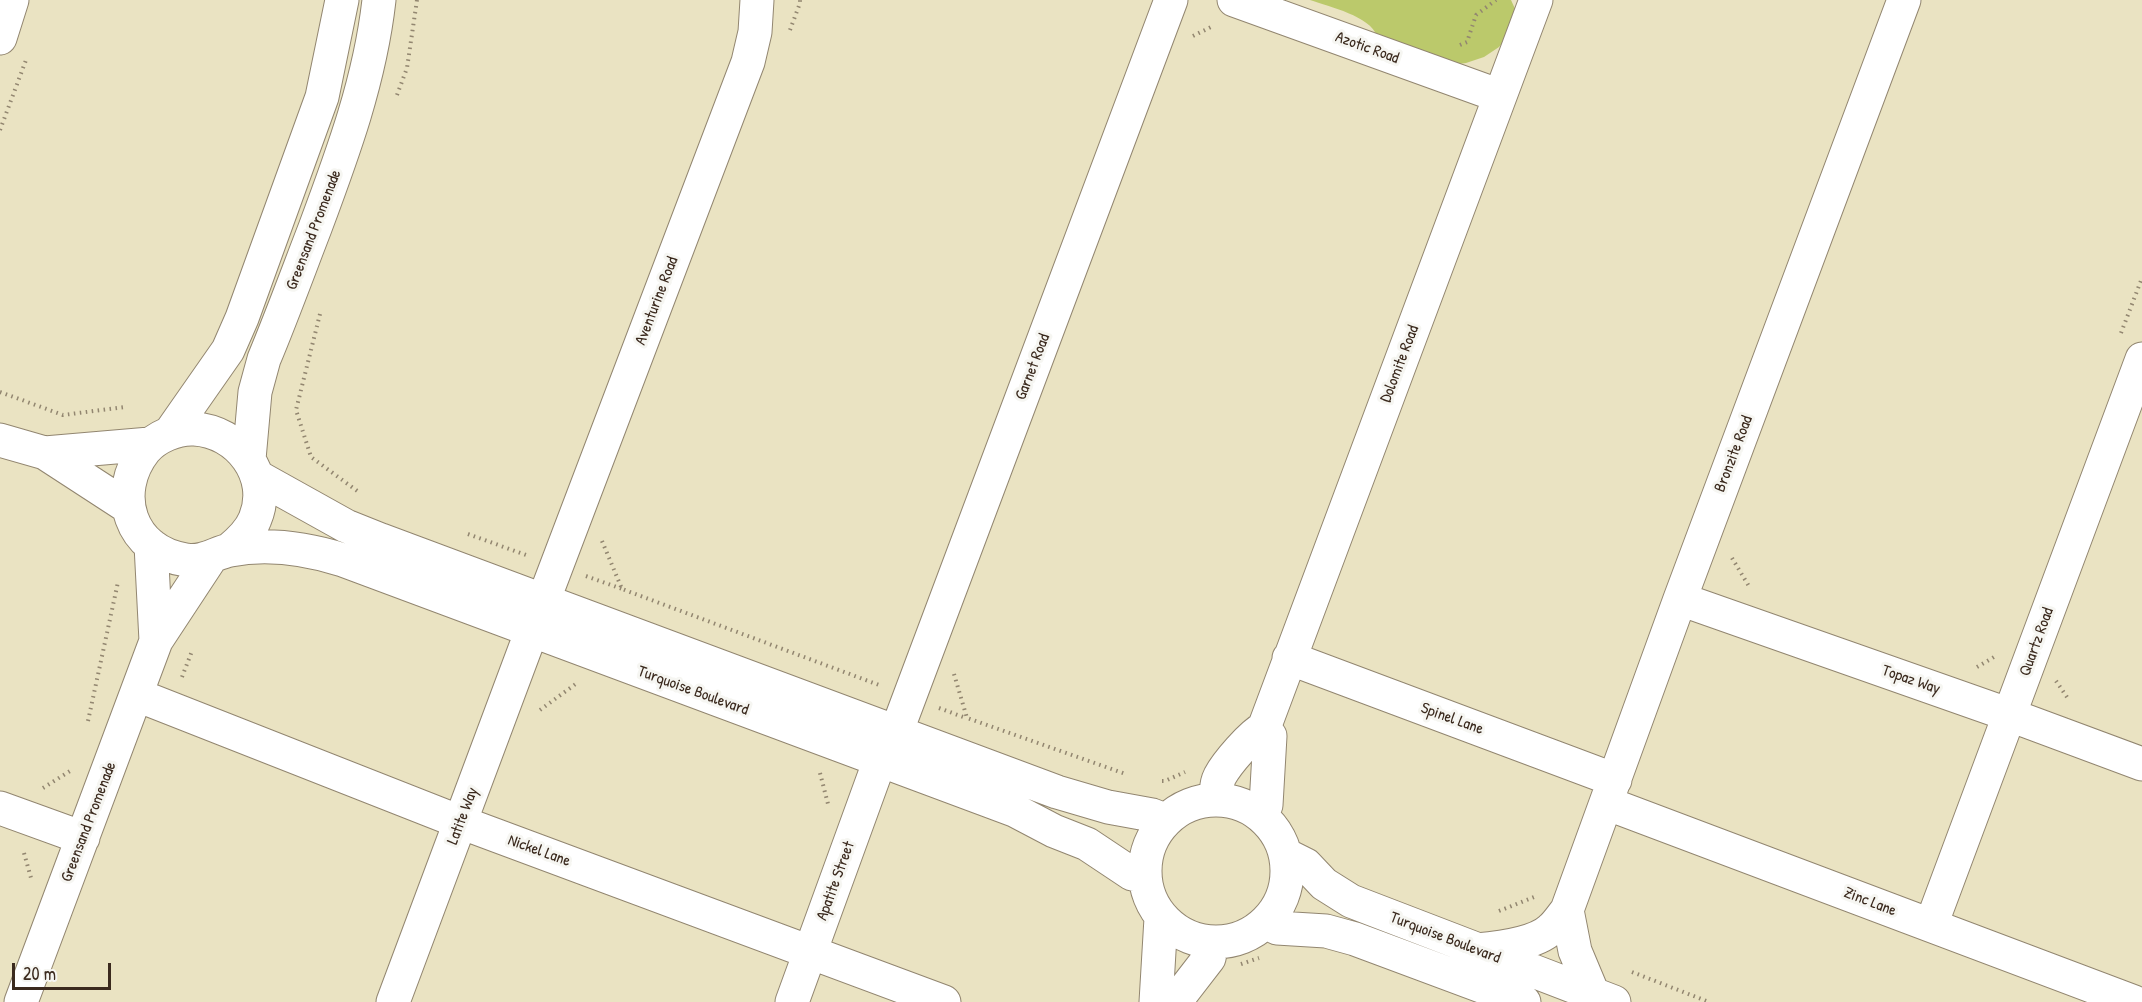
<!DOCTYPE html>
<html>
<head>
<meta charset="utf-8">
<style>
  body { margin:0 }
  #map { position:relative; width:2142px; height:1002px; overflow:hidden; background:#eae3c2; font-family:"Patrick Hand",sans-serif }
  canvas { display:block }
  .scale { position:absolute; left:12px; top:963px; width:99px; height:27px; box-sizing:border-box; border:3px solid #3b2a1e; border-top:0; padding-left:8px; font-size:18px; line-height:21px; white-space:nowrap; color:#3b2a1e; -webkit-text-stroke:4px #f6f6f2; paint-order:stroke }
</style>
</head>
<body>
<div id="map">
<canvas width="2142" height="1002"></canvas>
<div class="scale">20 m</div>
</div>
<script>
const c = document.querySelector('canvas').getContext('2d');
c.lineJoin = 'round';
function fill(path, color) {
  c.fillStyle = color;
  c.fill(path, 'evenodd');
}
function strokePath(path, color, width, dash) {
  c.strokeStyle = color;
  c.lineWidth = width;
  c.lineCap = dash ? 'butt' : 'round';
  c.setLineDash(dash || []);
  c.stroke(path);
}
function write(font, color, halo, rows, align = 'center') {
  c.font = font + ' "Patrick Hand",sans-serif';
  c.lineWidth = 6;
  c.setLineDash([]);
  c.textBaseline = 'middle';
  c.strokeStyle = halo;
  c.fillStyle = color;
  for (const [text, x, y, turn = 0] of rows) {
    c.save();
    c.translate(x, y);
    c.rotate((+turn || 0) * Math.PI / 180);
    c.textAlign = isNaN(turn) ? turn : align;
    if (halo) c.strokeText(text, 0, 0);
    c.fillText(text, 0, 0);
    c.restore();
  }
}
const green = new Path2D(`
  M1310,0H1511L1516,11L1505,40L1499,47L1484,57L1466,63L1458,64L1377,36C1370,16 1330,7 1310,0Z`);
const path = new Path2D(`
  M790,30L800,3V0
  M1193,36L1213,26
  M1460,45L1467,42L1476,15L1496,0
  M397,95L407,68L417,0
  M0,130L26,60
  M320,314L296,410L311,457L360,493
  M2121,333L2142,278
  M0,392L63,415L125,407
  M468,534L526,555
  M602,541L622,589L879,685
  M1732,558L1750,588
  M586,576L622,589
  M1977,667L1994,657
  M954,674L967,718L1126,774
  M182,677L192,651
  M2056,681L2069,700
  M939,708L966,718
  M540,710L577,683
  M88,721L118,582
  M820,773L828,804
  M1162,781H1165L1185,772
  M43,788L70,771
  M24,853L31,878
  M1499,911L1534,897
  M1241,964L1259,958
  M1632,972L1709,1002`);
const minor = new Path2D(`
  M1234,0L1500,96
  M0,38L12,0
  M170,433L228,350L242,318L322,97L342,0
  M0,440L45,453L128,507
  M45,453L150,444
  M249,459L255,392L264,359C282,316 298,272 315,228C343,153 370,80 379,0
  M258,477L346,526L381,540L1057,792L1108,807L1152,815L1165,820
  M151,545L156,641
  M229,550C240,541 250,532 255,519C273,476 238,431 194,429C177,428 156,437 145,450C111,493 130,552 186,560C203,563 215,553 230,550C267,543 308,549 343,560L1014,810L1054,831L1087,844L1132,874L1144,875
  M544,599L748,62L755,32L757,0
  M1680,599L2010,715L2142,764
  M1289,658L1615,780
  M137,695L460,822L944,1002
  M896,733L1171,0
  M1218,799C1216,792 1216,784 1220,776C1227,763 1251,735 1264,728L1536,0
  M1145 871a71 71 0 1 1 142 0a71 71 0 1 1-142 0Z
  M1606,803L2134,1002
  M0,808L83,838
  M1258,813L1266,805L1270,736L1264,728
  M1286,855L1306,865L1324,884L1351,901L1614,1002
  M1567,910L1575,951L1593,994
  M1267,922L1277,928L1326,931L1355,939L1524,1002
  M1931,925L2142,359
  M1477,950C1498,948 1535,944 1551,929C1557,924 1562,916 1567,910L1680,599L1904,0
  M21,1002L156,641L210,559
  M393,1002L532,630
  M792,1002L880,760
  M1156,1002L1161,918
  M1175,1002L1209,958L1212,943`);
const streetNames = [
  ["Azotic Road",1367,48,20],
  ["Greensand Promenade",314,230,-69],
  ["Aventurine Road",657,301,-69],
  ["Dolomite Road",1400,364,-69],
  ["Garnet Road",1033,367,-69],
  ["Bronzite Road",1734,454,-69],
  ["Quartz Road",2037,642,-70],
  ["Topaz Way",1911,680,19],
  ["Turquoise Boulevard",693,691,20],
  ["Spinel Lane",1452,719,20],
  ["Latite Way",463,816,-69],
  ["Greensand Promenade",89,822,-69],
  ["Nickel Lane",539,851,20],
  ["Apatite Street",836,881,-70],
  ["Zinc Lane",1870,902,21],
  ["Turquoise Boulevard",1445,938,21]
];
fill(green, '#bbc96b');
strokePath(minor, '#928670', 35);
strokePath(path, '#928670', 4, [1.5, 4.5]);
strokePath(minor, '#fff', 33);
write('16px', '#3b2a1e', '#f6f6f2', streetNames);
</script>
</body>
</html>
